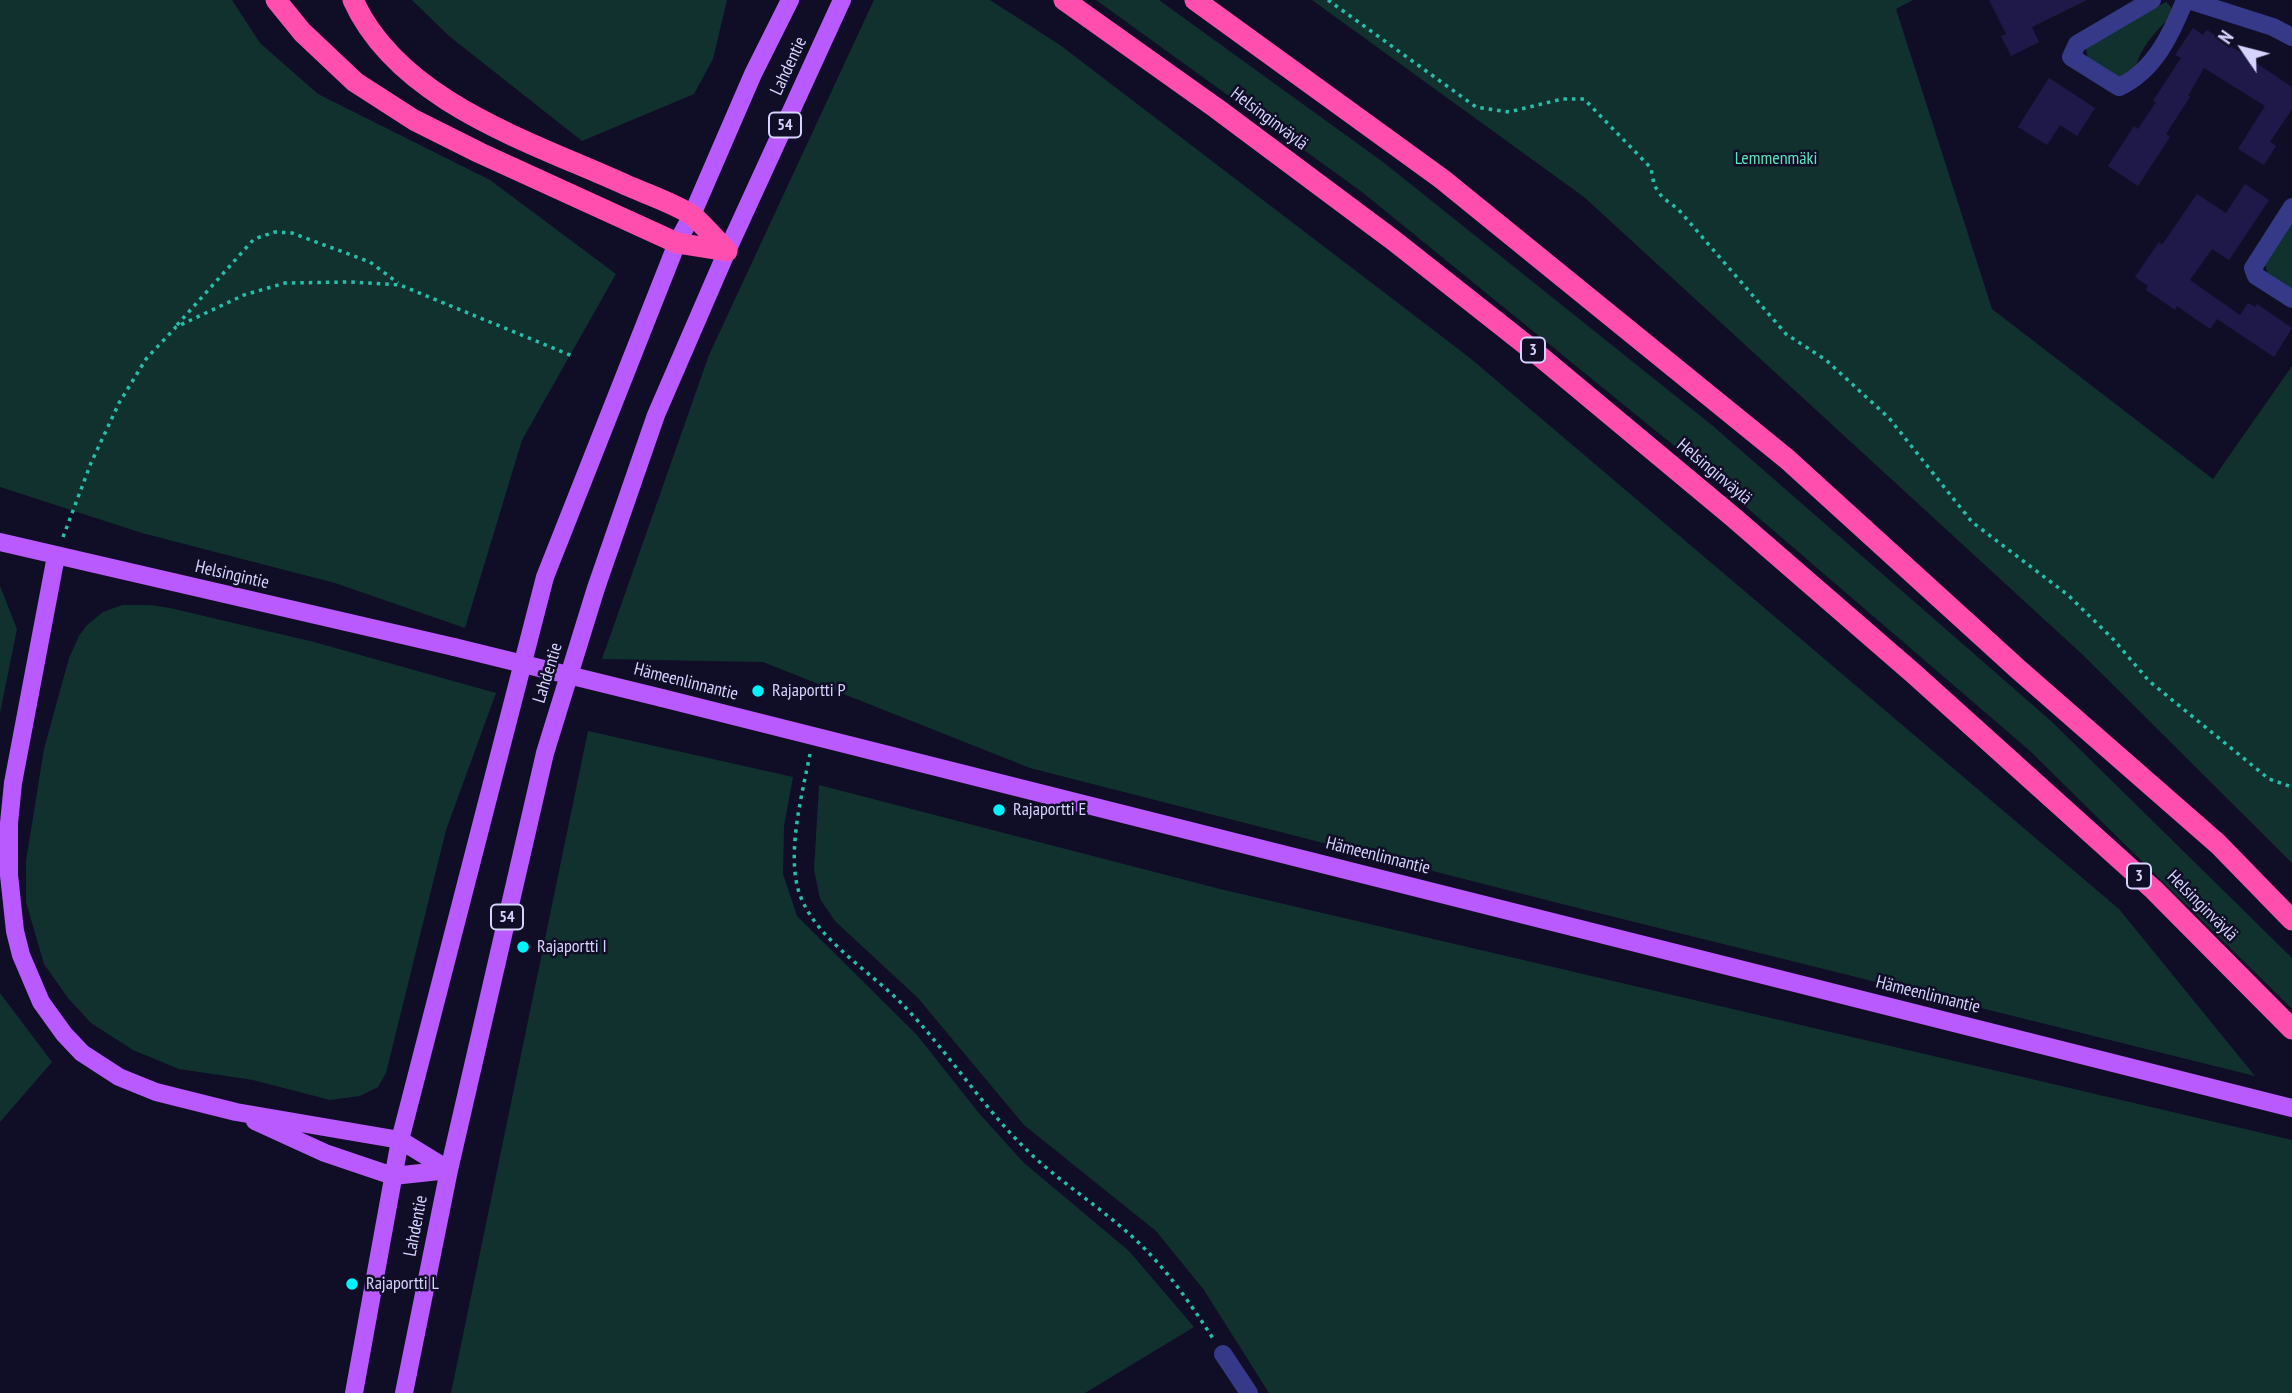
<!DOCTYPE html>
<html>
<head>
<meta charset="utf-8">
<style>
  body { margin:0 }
  #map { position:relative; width:2292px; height:1393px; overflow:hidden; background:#100e27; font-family:"PT Sans Narrow",sans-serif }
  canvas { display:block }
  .north { position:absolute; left:2208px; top:14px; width:70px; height:70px; -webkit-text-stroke:5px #100e27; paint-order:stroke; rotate:305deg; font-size:19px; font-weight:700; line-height:28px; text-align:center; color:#d6d3ff }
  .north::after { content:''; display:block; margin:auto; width:24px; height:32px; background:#d6d3ff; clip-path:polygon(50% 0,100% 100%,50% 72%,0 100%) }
</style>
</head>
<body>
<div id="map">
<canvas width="2292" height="1393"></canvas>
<div class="north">N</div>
</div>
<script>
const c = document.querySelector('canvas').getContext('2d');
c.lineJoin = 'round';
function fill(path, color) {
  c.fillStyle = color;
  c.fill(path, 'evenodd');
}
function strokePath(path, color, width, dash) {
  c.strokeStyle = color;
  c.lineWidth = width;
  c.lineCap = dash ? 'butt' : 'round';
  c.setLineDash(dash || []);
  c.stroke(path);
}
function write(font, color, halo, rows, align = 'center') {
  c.font = font + ' "PT Sans Narrow",sans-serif';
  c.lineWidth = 5;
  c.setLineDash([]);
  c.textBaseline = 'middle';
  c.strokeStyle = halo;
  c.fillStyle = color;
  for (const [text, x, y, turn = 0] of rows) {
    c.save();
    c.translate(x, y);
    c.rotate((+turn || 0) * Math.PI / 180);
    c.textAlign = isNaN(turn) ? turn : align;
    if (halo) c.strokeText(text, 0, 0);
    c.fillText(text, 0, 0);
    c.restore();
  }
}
const green = new Path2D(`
  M0,0H232L260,43L318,94L490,180L616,274L522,440L465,628L335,583L142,533L0,487Z
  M412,0H727L713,59L694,94L582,141L449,36Z
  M874,0H990L1060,45L1470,358L2119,909L2255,1076L1562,904L1030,768L763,662L602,659L709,355Z
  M1096,0H1159L1383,162L1713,426L2051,721L2292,958V1009L2029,750L1688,457L1362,192Z
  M1312,0H1913L1896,9L1992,309L2213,479L2292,366V863L2083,655L1584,197Z
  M2166,2L2171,7L2172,16C2157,29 2137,51 2135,72C2118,85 2104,72 2088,61L2086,48L2092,42Z
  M2292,220V292L2269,277L2265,265Z
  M0,586L17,629L0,713Z
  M122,605H150L170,608L314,642L496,693L446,830L386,1073L378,1087L360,1096L330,1100L253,1080L179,1069L133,1050L91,1023L68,998L44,964L26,902V861L44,749L69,658L79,636L86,626L103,612Z
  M588,731L793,777L784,826L783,874L797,916L917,1035L978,1112L1023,1162L1129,1251L1194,1327L1085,1393H451Z
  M819,785L1220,889L2292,1140V1393H1269L1204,1290L1156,1231L1024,1125L918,998L835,921L820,899L814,870Z
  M0,993L52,1062L0,1122Z`);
const building = new Path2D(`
  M1989,0H2087L2032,27L2039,42L2011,56L2001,36L2006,34Z
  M2193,28L2203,35L2207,30L2292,87V109L2270,142L2276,146L2264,165L2238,149L2265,106L2204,68L2188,96L2190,97L2166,134L2170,137L2138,186L2108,166L2134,126L2138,129L2156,102L2153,101L2181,58L2175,55Z
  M2049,78L2095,108L2077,136L2060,125L2047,145L2018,127Z
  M2245,184L2269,200L2229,260L2212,249L2190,280L2240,315L2248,303L2255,307L2257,304L2292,328L2274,357L2217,319L2210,329L2177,306L2175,310L2146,290L2148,286L2135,277L2159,242L2162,245L2197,194L2226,213Z`);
const path = new Path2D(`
  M1328,0L1476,107L1509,112L1562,99H1584L1651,168L1654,185L1662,197L1678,209L1786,334L1826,360L1889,418L1972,522L2068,595L2114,640L2149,681L2269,779L2292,787
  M177,325L254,239L275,232L292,233L370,262L398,283
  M63,537L91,463L119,403L146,359L176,327L244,295L285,283L350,282L400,285L575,357
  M810,754C802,795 784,861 802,900C821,943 873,973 905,1007C950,1054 985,1111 1033,1156C1060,1181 1092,1202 1120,1226C1159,1258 1187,1298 1214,1340`);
const minor = new Path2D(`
  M2152,0L2077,44L2071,57L2119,87C2154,71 2171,35 2185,0
  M2188,0L2273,27L2292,37
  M2292,207L2253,268L2256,276L2292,299
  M1223,1354L1249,1393`);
const major = new Path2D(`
  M0,542L454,647
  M56,556L13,783L9,823V875L15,931L21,955L41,1002L64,1034L82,1053L119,1077L156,1092L236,1112L400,1140L449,1170
  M662,698L2292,1108
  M255,1121L325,1153L393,1176L449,1170
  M354,1393L400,1140L545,577L677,243L692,215L753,74L790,0
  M404,1393L449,1170L545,753L596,588L656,415L727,251L842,0`);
const highway = new Path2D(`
  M276,0L302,32L355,82L414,120L480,153L677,243L727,251
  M353,0C399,102 532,142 626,185C644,193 679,205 693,216C705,226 716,240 727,251
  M1064,0L1216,108L1393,240L1530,348L1733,517L1913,673L2154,890L2292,1029
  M1195,0L1442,179L1787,459L2019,670L2218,844L2292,920`);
const majorBridge = new Path2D(`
  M454,647L662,698`);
const markers = [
  [758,691,7,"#00f4fe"],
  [999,810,7,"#00f4fe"],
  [523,947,7,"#00f4fe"],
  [352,1284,7,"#00f4fe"]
];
const shields = [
  [785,125,32],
  [1533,350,24],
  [2139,876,24],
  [507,917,32]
];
const shieldNames = [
  ["54",785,125],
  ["3",1533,350],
  ["3",2139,876],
  ["54",507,917]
];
const streetNames = [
  ["Lahdentie",789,66,-65],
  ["Helsinginväylä",1269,119,37],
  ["Helsinginväylä",1714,472,40],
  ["Helsingintie",232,575,13],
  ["Lahdentie",548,673,-73],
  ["Hämeenlinnantie",686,682,14],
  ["Hämeenlinnantie",1378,856,14],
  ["Helsinginväylä",2202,906,45],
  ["Hämeenlinnantie",1928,995,14],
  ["Lahdentie",416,1226,-79]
];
const parkNames = [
  ["Lemmenmäki",1776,159]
];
const poiNames = [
  ["Rajaportti P",772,691],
  ["Rajaportti E",1013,810],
  ["Rajaportti I",537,947],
  ["Rajaportti L",366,1284]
];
fill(green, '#10312e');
fill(building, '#1f1949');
strokePath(path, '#28beac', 3.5, [3.5, 5]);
strokePath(minor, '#363888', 18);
strokePath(major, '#b85aff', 18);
strokePath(highway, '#ff4ead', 21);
strokePath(majorBridge, '#b85aff', 18);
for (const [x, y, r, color] of markers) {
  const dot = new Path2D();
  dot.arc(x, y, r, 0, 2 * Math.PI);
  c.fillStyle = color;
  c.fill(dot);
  strokePath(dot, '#100e27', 2.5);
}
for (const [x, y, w] of shields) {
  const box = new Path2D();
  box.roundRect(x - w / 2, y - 12.5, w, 25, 5);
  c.fillStyle = '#100e27';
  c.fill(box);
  strokePath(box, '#d6d3ff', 2);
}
write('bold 16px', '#d6d3ff', null, shieldNames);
write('18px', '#d6d3ff', '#100e27', streetNames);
write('18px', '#58e7ba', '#100e27', parkNames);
write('18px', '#d6d3ff', '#100e27', poiNames, 'left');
</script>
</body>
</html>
